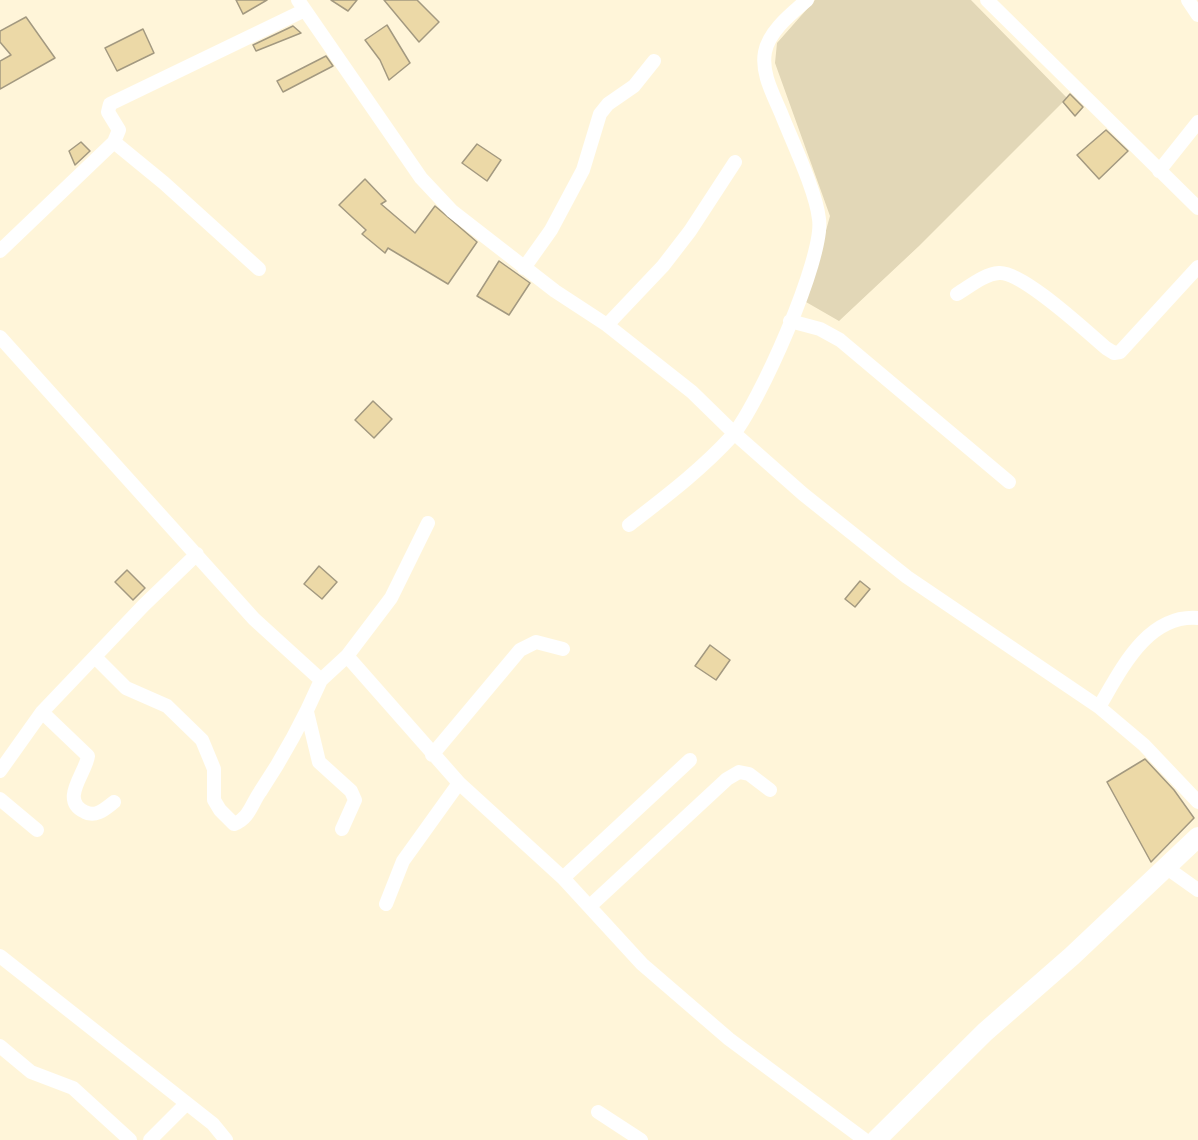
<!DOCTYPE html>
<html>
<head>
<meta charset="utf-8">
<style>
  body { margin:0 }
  canvas { display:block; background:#fff5d9 }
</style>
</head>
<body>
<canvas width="1198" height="1140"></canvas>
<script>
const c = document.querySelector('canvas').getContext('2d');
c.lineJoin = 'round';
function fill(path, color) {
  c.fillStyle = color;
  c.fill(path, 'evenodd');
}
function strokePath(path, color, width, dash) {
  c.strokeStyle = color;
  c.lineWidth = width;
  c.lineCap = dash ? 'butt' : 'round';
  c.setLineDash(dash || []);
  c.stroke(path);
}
const green = new Path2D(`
  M815,0H971L1067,98L919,246L839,321L806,302L830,216L775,63L777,43Z`);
const building = new Path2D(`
  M236,0H267L243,14Z
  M331,0H357L348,11Z
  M384,0H417L439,22L419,42Z
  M26,17L55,58L0,89V61L11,55L0,42V31Z
  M387,25L410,63L389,80L380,60L365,40Z
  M293,26L301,33L256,51L253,45Z
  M143,29L154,53L117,71L105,48Z
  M326,56L333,66L283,92L277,81Z
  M1070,94L1083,107L1075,116L1063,102Z
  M1106,130L1128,151L1099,179L1077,155Z
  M81,142L90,151L75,165L69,151Z
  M477,144L501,160L487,181L462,163Z
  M365,179L386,201L381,204L415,233L435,206L477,242L448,284L388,248L385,253L362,234L366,230L339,205Z
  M499,261L530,283L509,315L477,296Z
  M373,401L392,419L374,438L355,420Z
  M319,566L337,582L322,599L304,584Z
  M127,570L145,588L133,600L115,582Z
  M860,581L870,589L855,607L845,599Z
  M710,645L730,660L716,680L695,666Z
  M1145,759L1174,790L1194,818L1151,862L1107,782Z`);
const street = new Path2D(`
  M298,0L421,178L452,211L555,291L607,325L692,392L734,433L803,494L907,577L1099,707L1144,745L1198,802
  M987,0L1198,208
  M1188,0L1198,15
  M114,142L119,130L108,112L110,104L305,10
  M1159,171L1198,122
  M0,251L114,142L164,183L259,269
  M524,268L551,230L583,170L600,114L608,104L634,86L654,61
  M957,294C969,287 984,274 999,273C1022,271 1086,331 1106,348L1114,353L1120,352L1198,267
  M790,321L820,329L840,340L1009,482
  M607,325L663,266L690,231L735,162
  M0,337L254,619L321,680L347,656L459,783L563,878L642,964L729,1039L865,1140
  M629,525C665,497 701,470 732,436C758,406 825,257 819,219C816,191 792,141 781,113C773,94 761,73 765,52C769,31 791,14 807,0
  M347,656L391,598L428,523
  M95,657L126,688L167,706L202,740L214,769V800L220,810L234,824C249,819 252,803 260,792C284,756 304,719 321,680
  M1099,707C1121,670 1147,614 1198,618
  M42,712L88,756C86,773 59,800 85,812C96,818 106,808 114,802
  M307,712L319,762L351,791L355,800L342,829
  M432,755L520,650L536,642L563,649
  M0,771L42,712L144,605L197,554
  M0,799L37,830
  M1167,868L1198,890
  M563,878L690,760
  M386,904L403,861L459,783
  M590,906L727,779L739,772L749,774L770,790
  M0,956L213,1124L226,1140
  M0,1046L31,1072L73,1088L130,1140
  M598,1112L641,1140
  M150,1140L186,1104`);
const secondary = new Path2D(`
  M876,1140L985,1032L1072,956L1198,837`);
fill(green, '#e2d7b7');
fill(building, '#ecd9a7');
strokePath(building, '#a39980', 1.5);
strokePath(street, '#fff', 14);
strokePath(secondary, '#fff', 20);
</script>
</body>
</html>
